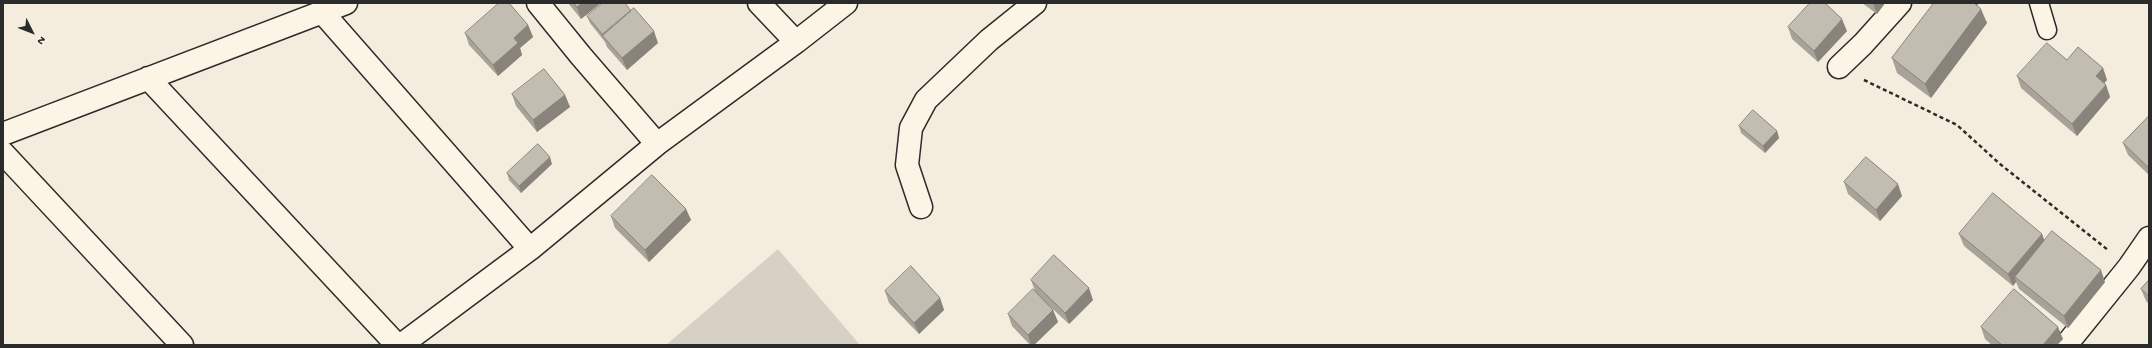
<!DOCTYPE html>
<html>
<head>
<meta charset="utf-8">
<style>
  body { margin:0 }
  #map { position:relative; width:2152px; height:348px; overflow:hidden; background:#f4edde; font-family:"Gochi Hand",sans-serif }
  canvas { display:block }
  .frame { position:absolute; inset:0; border:4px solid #2b2b2b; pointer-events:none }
  .north { position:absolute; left:12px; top:12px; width:40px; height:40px; -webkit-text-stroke:3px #fcf5e5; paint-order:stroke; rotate:132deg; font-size:11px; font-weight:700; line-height:16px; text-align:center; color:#2b2b2b }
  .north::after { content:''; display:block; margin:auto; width:14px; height:18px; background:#2b2b2b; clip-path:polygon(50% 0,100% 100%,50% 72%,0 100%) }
</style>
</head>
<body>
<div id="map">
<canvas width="2152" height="348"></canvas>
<div class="frame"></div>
<div class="north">N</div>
</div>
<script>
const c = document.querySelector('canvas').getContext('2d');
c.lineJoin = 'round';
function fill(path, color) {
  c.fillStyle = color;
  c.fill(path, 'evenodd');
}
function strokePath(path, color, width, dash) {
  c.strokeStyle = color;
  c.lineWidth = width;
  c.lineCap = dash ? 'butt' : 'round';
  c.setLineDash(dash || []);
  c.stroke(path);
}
const green = new Path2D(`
  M778,249L860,345H666Z`);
const path = new Path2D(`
  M1864,80L1957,125L2000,164L2108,250`);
const lane = new Path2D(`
  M2039,3L2047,30`);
const street = new Path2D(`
  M538,3L581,56L657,144
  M759,3L796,42
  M323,13L530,249
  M1839,67L1863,44L1900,3
  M148,78L397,345
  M3,134L346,3
  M3,153L182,345
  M921,207L907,165L911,128L926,100L989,40L1035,3
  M401,345L530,249L657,144L796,42L846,3
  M2066,345L2129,267L2149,238`);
const wall = new Path2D(`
  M568,3H601L581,19Z
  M1862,3H1885L1877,14Z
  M1934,3H1979L1977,5L1987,23L1931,98L1897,73L1892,58Z
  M587,16L658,43L627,70L607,47L605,42L590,23Z
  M528,25L533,37L520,48L522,55L498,76L469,45L465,33Z
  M1788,27L1847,31L1818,62L1792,39Z
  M2067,60L2103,68L2107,80L2104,83L2106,85L2110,97L2077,136L2021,88L2017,76Z
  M512,94L565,95L570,107L537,132L516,106Z
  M2149,116V175L2128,155L2123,143Z
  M1739,126L1777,131L1779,138L1765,153L1741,133Z
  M552,164L521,193L509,180L507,173Z
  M1844,182L1902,196L1880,221L1848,194Z
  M686,209L691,220L649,262L615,228L611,216Z
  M1959,234H2042L2044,240L2105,282L2068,328L2019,289L2016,282L2013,286L1964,246Z
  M1031,280L1093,300L1069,324L1043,300L1053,310L1058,322L1034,345H1030L1012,326L1008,314L1035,291Z
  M2149,280V304L2146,301L2141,289Z
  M885,291L940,298L944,310L919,334L889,303Z
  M1981,327L2063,339L2057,345H1992L1985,339Z`);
const shadedWall = new Path2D(`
  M582,3H601L581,19L577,7Z
  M1873,3H1885L1877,14Z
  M1969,3H1979L1972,12Z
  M1981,9L1987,23L1931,98L1925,84Z
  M1842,19L1847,31L1818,62L1814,51Z
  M528,25L533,37L520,48L522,55L498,76L493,65L514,38Z
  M654,31L658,43L627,70L622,58Z
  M2103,68L2107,80L2100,88L2096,76Z
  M2106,85L2110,97L2077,136L2072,124Z
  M565,95L570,107L537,132L533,120Z
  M1777,131L1779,138L1765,153L1763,146Z
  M550,157L552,164L521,193L519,186Z
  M1898,184L1902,196L1880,221L1876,210Z
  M686,209L691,220L649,262L645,250Z
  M2042,234L2046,245L2015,277L2016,282L2013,286L2008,274Z
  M2101,270L2105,282L2068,328L2064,316Z
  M1089,288L1093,300L1069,324L1065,313Z
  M940,298L944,310L919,334L914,323Z
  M1053,310L1058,322L1034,345H1031L1028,335Z
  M2058,327L2063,339L2057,345H2043Z`);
const building = new Path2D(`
  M499,3H509L528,25L514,38L518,43L493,65L465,33Z
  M574,3H582L577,7Z
  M603,3H625L631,11L603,35L587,16Z
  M1810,3H1825L1842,19L1814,51L1788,27Z
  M1934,3H1974L1981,9L1925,84L1892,58Z
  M634,8L654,31L622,58L602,35Z
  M2047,43L2067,60L2078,47L2103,68L2096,76L2106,85L2072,124L2017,76Z
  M544,69L565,95L533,120L512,94Z
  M1753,110L1777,131L1763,146L1739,126Z
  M2149,116V168L2123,143Z
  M538,144L550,157L519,186L507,173Z
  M1866,157L1898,184L1876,210L1844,182Z
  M652,175L686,209L645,250L611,216Z
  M1993,193L2042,234L2008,274L1959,234Z
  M2052,231L2101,270L2064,316L2015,277Z
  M1054,255L1089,288L1065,313L1031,280Z
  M911,266L940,298L914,323L885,291Z
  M2149,280V296L2141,289Z
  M1033,289L1053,310L1028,335L1008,314Z
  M2014,289L2058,327L2043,345H2002L1981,327Z`);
fill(green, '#d6d1c4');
strokePath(lane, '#2b2b2b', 21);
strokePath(street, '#2b2b2b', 25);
strokePath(path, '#2b2b2b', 2.5, [4, 3]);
strokePath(lane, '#fcf5e5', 18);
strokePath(street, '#fcf5e5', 22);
fill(wall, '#a7a398');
fill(shadedWall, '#88847c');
fill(building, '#c2bdb1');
strokePath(building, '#88847c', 1);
</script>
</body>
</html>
